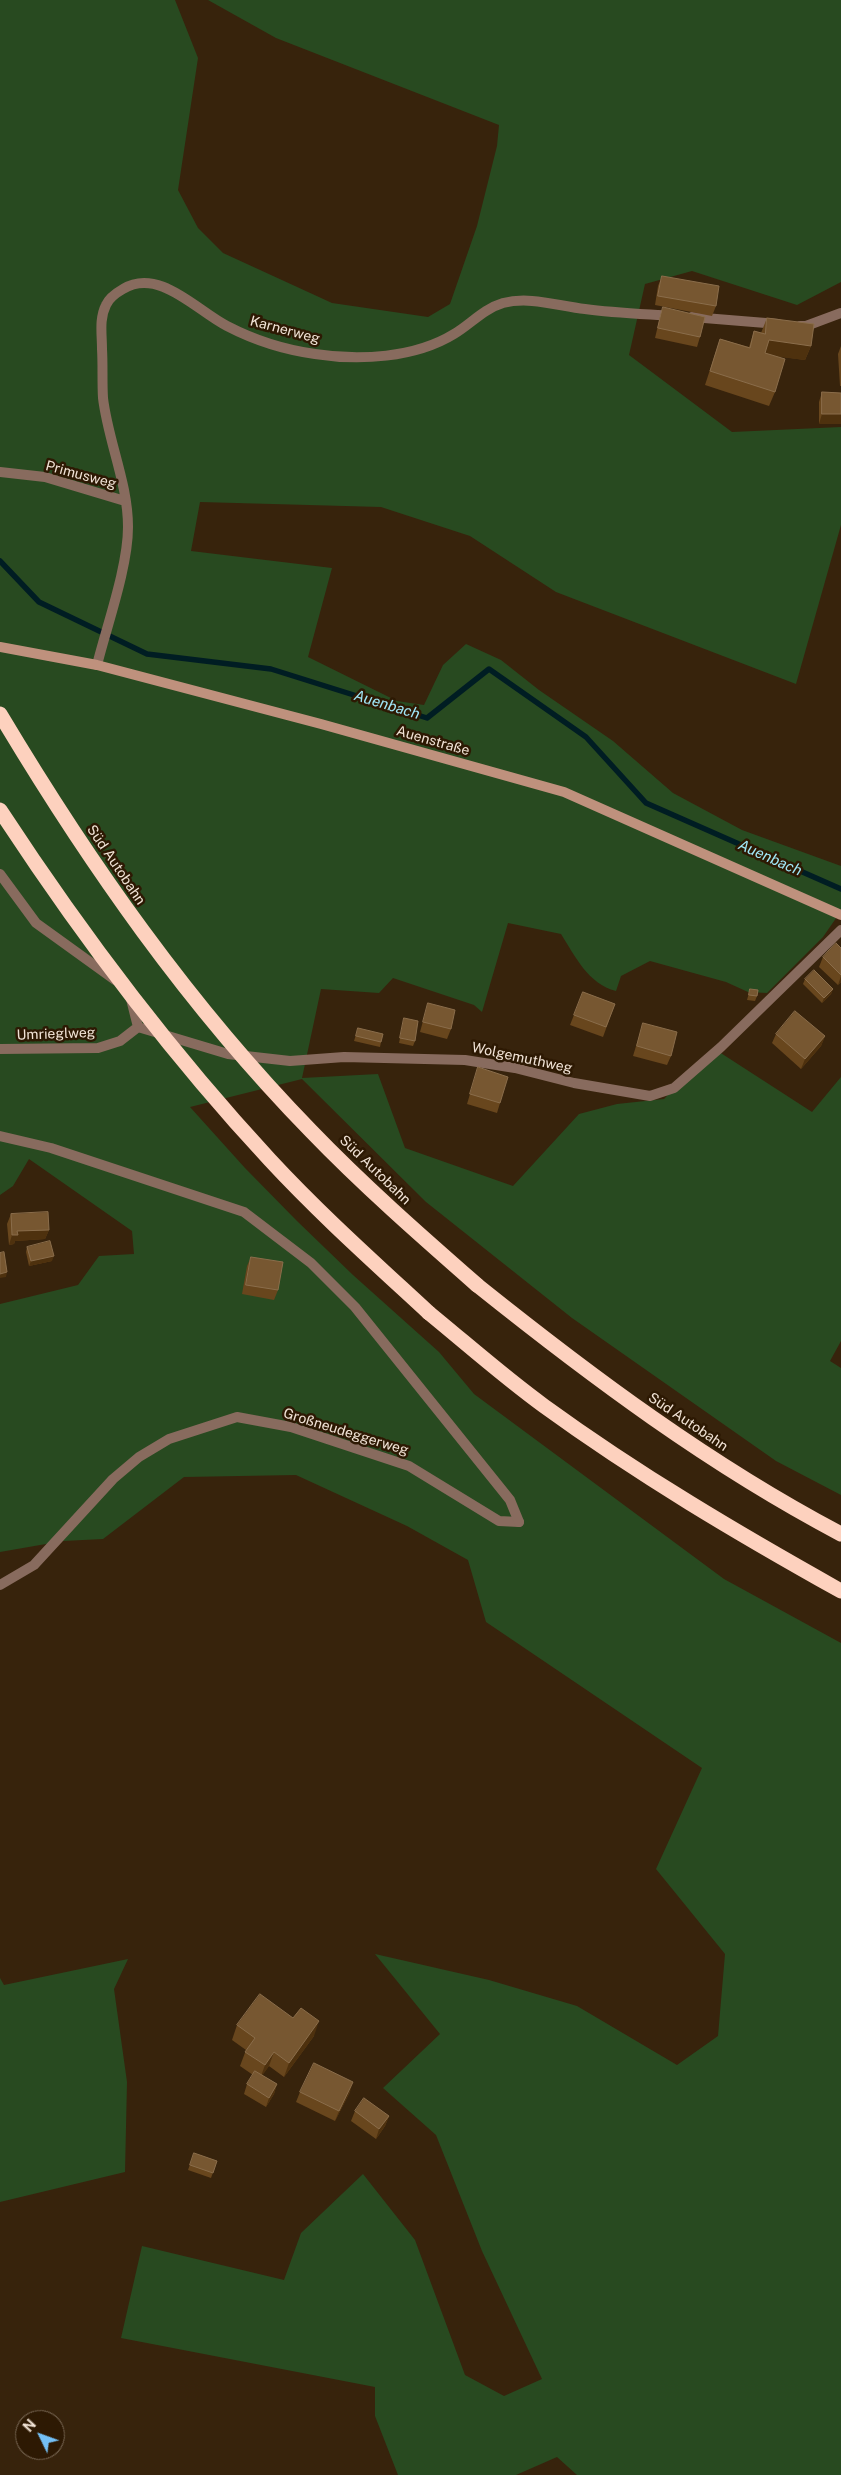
<!DOCTYPE html>
<html>
<head>
<meta charset="utf-8">
<style>
  body { margin:0 }
  #map { position:relative; width:841px; height:2475px; overflow:hidden; background:#37230c; font-family:"Public Sans",sans-serif }
  canvas { display:block }
  .north { position:absolute; left:15px; top:2410px; width:50px; height:50px; box-sizing:border-box; background:#2d1903; border:1px solid #7b6a57; border-radius:50%; rotate:312deg; font-size:14px; font-weight:700; line-height:20px; text-align:center; color:#f1e3d6 }
  .north::after { content:''; display:block; margin:auto; width:18px; height:22px; background:#74c0f6; clip-path:polygon(50% 0,100% 100%,50% 72%,0 100%) }
</style>
</head>
<body>
<div id="map">
<canvas width="841" height="2475"></canvas>
<div class="north">N</div>
</div>
<script>
const c = document.querySelector('canvas').getContext('2d');
c.lineJoin = 'round';
function fill(path, color) {
  c.fillStyle = color;
  c.fill(path, 'evenodd');
}
function strokePath(path, color, width, dash) {
  c.strokeStyle = color;
  c.lineWidth = width;
  c.lineCap = dash ? 'butt' : 'round';
  c.setLineDash(dash || []);
  c.stroke(path);
}
function write(font, color, halo, rows, align = 'center') {
  c.font = font + ' "Public Sans",sans-serif';
  c.lineWidth = 5;
  c.setLineDash([]);
  c.textBaseline = 'middle';
  c.strokeStyle = halo;
  c.fillStyle = color;
  for (const [text, x, y, turn = 0] of rows) {
    c.save();
    c.translate(x, y);
    c.rotate((+turn || 0) * Math.PI / 180);
    c.textAlign = isNaN(turn) ? turn : align;
    if (halo) c.strokeText(text, 0, 0);
    c.fillText(text, 0, 0);
    c.restore();
  }
}
const green = new Path2D(`
  M0,0H175L198,58L178,190L198,228L223,253L332,303L428,317L450,304L477,226L497,146L499,125L276,38L208,0H841V282L797,305L692,271L645,284L629,355L732,432L841,427V525L796,684L556,592L470,536L381,507L200,502L191,551L332,568L308,657L397,701L424,705L443,665L466,644L501,660L539,690L613,741L673,793L742,830L841,866V911L823,937L767,993L748,992L726,982L650,961L621,976L616,991C588,984 575,956 561,934L508,923L482,1012L474,1005L393,978L379,993L321,989L302,1078L378,1074L405,1148L513,1186L579,1114L617,1104L664,1099L713,1048L812,1112L841,1077V1341L830,1361L841,1368V1495L776,1461L572,1318L426,1202L302,1079L190,1107L245,1168L297,1221L353,1275L439,1352L474,1394L724,1579L841,1643V2475H577L557,2457L516,2475H398L375,2416V2387L121,2338L142,2246L284,2280L301,2233L363,2174L415,2240L465,2375L504,2396L542,2379L482,2251L436,2135L383,2088L440,2034L375,1954L489,1980L577,2006L677,2065L718,2036L725,1954L656,1869L702,1768L486,1622L468,1560L407,1526L296,1475L184,1477L103,1539L63,1541L0,1552V1304L78,1285L99,1256L134,1254L132,1231L29,1159L13,1186L0,1195Z
  M128,1959L114,1989L127,2082L125,2172L0,2202V1978L4,1985Z`);
const stream = new Path2D(`
  M0,561L39,602L147,654L271,669L427,718L489,669L586,737L646,803L841,889`);
const lane = new Path2D(`
  M692,317L778,324
  M800,326H806L841,313
  M0,472L45,477L125,501
  M97,665C107,625 128,567 128,527C128,483 108,441 103,398C102,382 103,365 102,349C102,334 99,319 106,305C109,298 116,293 123,289C159,267 197,311 227,326C254,340 286,350 315,354C359,361 415,358 454,334C471,324 483,309 503,303C530,296 558,306 585,309C614,313 644,314 673,316
  M0,1585L34,1565L113,1479L139,1457L169,1439L237,1417L291,1427L409,1466L499,1521L519,1522`);
const street = new Path2D(`
  M0,874L36,923L115,980
  M131,999L138,1027
  M138,1027L228,1054L290,1061L344,1057L465,1060L515,1068L574,1083L650,1096L674,1088L721,1047L841,930
  M0,1049L98,1048L120,1041L138,1027
  M0,1136L51,1148L244,1212L311,1263L355,1307L510,1500L519,1522`);
const secondary = new Path2D(`
  M0,647L97,665L321,724L564,792L841,915`);
const highway = new Path2D(`
  M477,1285C592,1377 710,1465 841,1534
  M429,1313C467,1344 504,1377 544,1406C639,1475 739,1534 841,1591`);
const highwayBridge = new Path2D(`
  M0,714C89,863 189,1006 311,1131C363,1185 420,1235 477,1285
  M0,810C81,934 170,1052 270,1160C320,1214 375,1263 429,1313`);
const wall = new Path2D(`
  M662,276L716,306L712,316L655,305L658,286Z
  M663,307L700,337L697,347L655,338L660,317Z
  M767,318L811,346L805,360L776,356L775,392L769,406L705,385L720,339L749,347L754,331L761,333Z
  M841,346V386H840L838,354Z
  M822,392L841,393L819,424V402Z
  M841,948V982L838,985L819,967L823,957Z
  M805,979L833,989L831,994L822,1003L803,984Z
  M750,989L757,996L755,1001L747,1000Z
  M583,992L615,1004L603,1037L570,1025Z
  M428,1003L451,1029L447,1039L420,1032Z
  M404,1018L415,1041L413,1046L399,1043Z
  M643,1023L671,1056L667,1065L633,1056Z
  M358,1028L381,1042L380,1047L354,1041Z
  M776,1034L825,1036L821,1046L801,1069L772,1043Z
  M478,1067L500,1103L497,1113L467,1104Z
  M11,1214L49,1230L45,1239L15,1241L14,1244L9,1245L7,1224Z
  M27,1247L52,1261L29,1266L26,1252Z
  M251,1257L278,1290L274,1300L242,1294L247,1266Z
  M237,2025L314,2036L284,2077L269,2066L262,2075L277,2084L274,2094L266,2107L244,2094L247,2084L253,2075L240,2066L246,2050L232,2040Z
  M300,2092H350L335,2121L296,2102Z
  M355,2111L389,2116L385,2126L376,2139L351,2121Z
  M194,2153L217,2161L211,2178L188,2170Z`);
const shadedWall = new Path2D(`
  M769,340L811,346L805,360L763,355Z
  M822,414H841V424H819Z
  M841,976V982L838,985Z
  M833,989L831,994L822,1003L824,998Z
  M825,1036L821,1046L801,1069L805,1059Z
  M49,1230L45,1239L15,1241L14,1244L9,1245L12,1235L17,1231Z
  M54,1256L52,1261L29,1266L31,1261Z
  M7,1272L6,1277L0,1278V1274Z
  M319,2021L314,2036L284,2077L289,2063Z
  M274,2052L269,2066L260,2079L265,2065Z
  M353,2082L350,2092L335,2121L339,2111Z
  M277,2084L274,2094L266,2107L269,2098Z
  M389,2116L385,2126L376,2139L379,2129Z`);
const building = new Path2D(`
  M662,276L719,286L716,306L658,296Z
  M663,307L705,317L700,337L658,328Z
  M767,318L814,324L811,346L769,340L765,353L785,359L775,392L710,371L720,339L750,348L754,331L765,334Z
  M822,392L841,393V414H822Z
  M836,943L841,948V975L823,957Z
  M814,970L833,989L824,998L805,979Z
  M750,989L758,990L757,996L749,995Z
  M583,992L615,1004L606,1027L574,1015Z
  M428,1003L455,1010L451,1029L423,1022Z
  M795,1011L825,1036L805,1059L776,1034Z
  M404,1018L418,1021L415,1041L400,1038Z
  M643,1023L677,1032L671,1056L637,1046Z
  M358,1028L383,1034L381,1042L356,1036Z
  M478,1067L508,1077L500,1103L470,1094Z
  M48,1212L49,1230L17,1231L18,1235H12L11,1214Z
  M50,1241L54,1256L31,1261L27,1247Z
  M4,1252L7,1272L0,1274V1253Z
  M251,1257L283,1262L278,1290L246,1285Z
  M260,1994L293,2018L301,2008L319,2021L289,2063L274,2052L265,2065L245,2052L255,2038L237,2025Z
  M314,2063L353,2082L339,2111L300,2092Z
  M255,2071L277,2084L269,2098L247,2084Z
  M364,2098L389,2116L379,2129L355,2111Z
  M194,2153L217,2161L213,2173L190,2165Z`);
const streetNames = [
  ["Karnerweg",285,330,15],
  ["Primusweg",81,475,15],
  ["Auenstraße",433,741,16],
  ["Süd Autobahn",116,865,56],
  ["Umrieglweg",56,1034,-2],
  ["Wolgemuthweg",522,1058,12],
  ["Süd Autobahn",375,1170,44],
  ["Süd Autobahn",688,1422,34],
  ["Großneudeggerweg",346,1432,17]
];
const waterNames = [
  ["Auenbach",387,705,17],
  ["Auenbach",770,858,24]
];
fill(green, '#284a20');
strokePath(stream, '#001d23', 5.5);
strokePath(lane, '#886b5e', 10);
strokePath(street, '#886b5e', 10);
strokePath(secondary, '#bf917d', 10);
strokePath(highway, '#fdd1be', 15);
strokePath(highwayBridge, '#fdd1be', 15);
fill(wall, '#68461d');
fill(shadedWall, '#4e310e');
fill(building, '#775731');
strokePath(building, '#8a6d4b', 1);
write('14px', '#f1e3d6', '#2d1903', streetNames);
write('italic 15px', '#a0e7f7', '#2d1903', waterNames);
</script>
</body>
</html>
